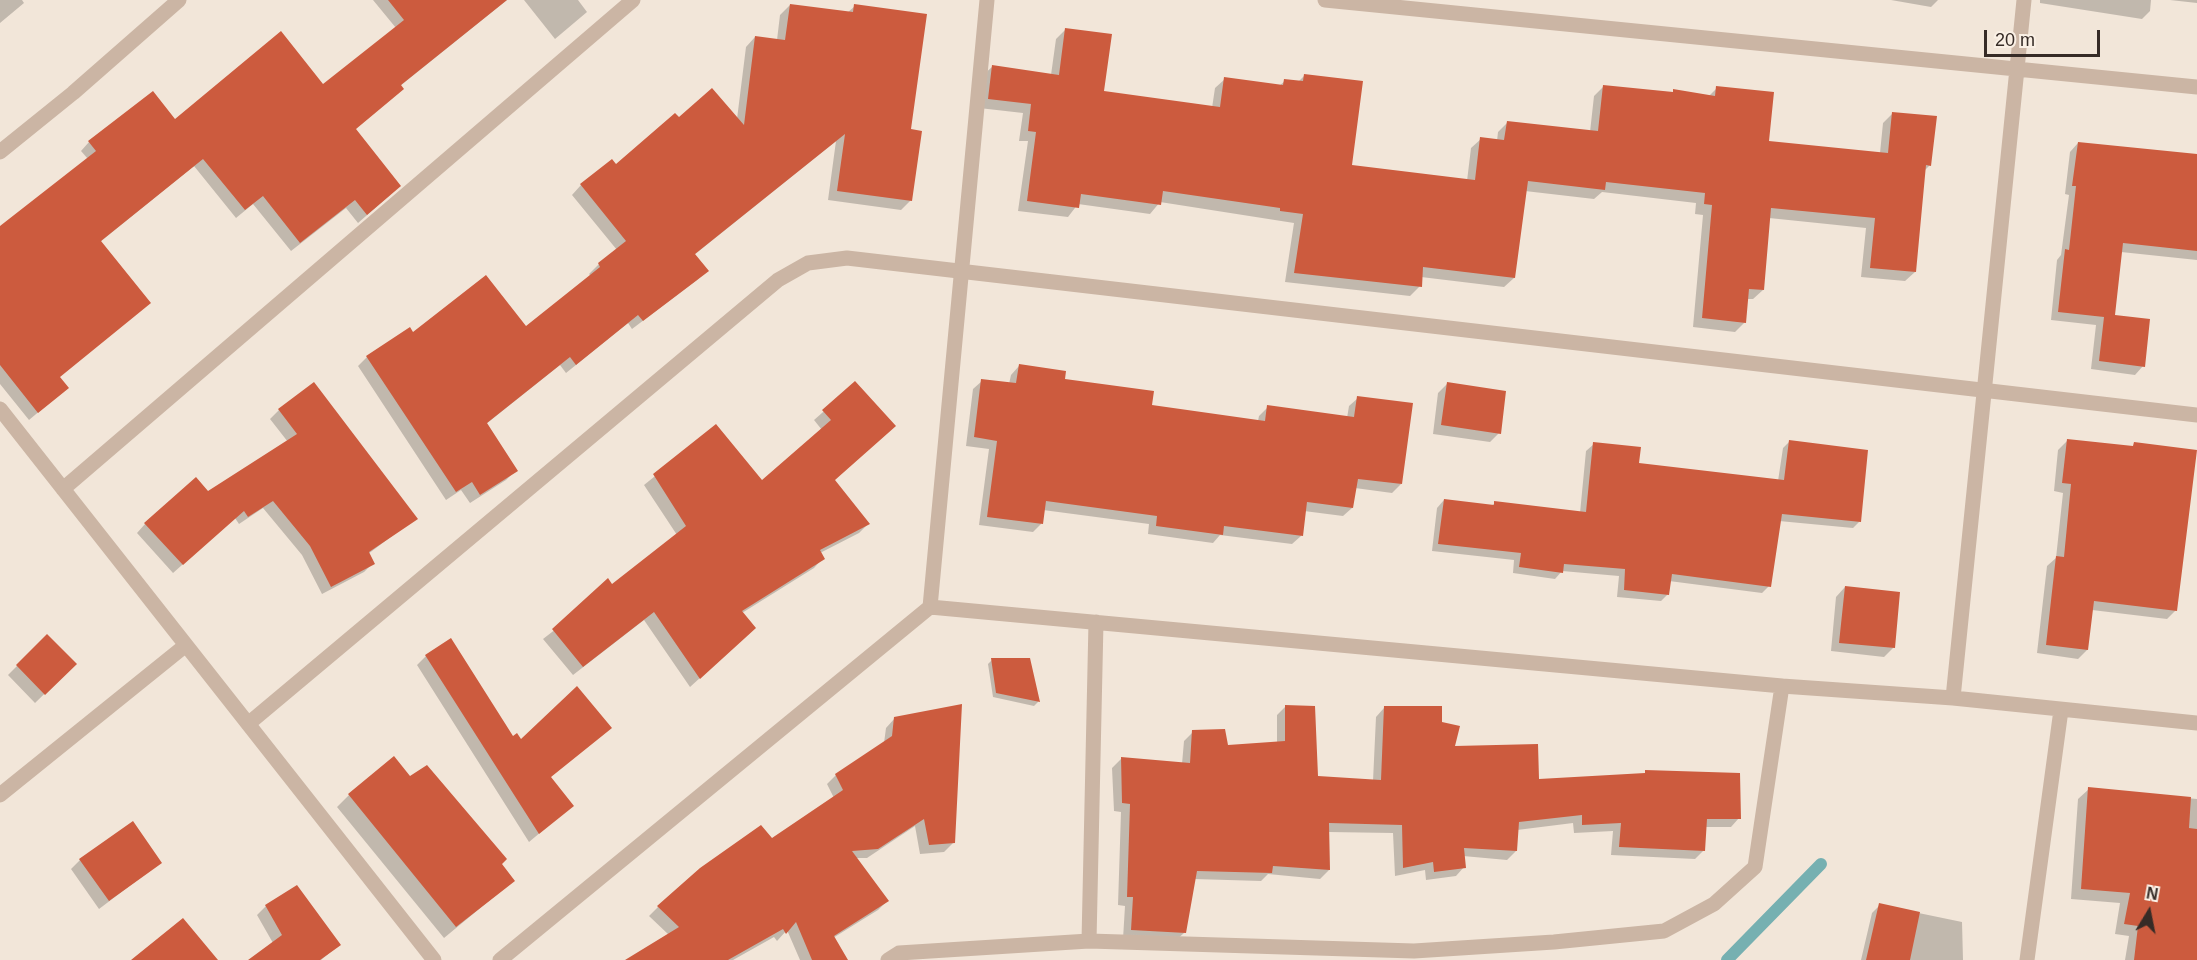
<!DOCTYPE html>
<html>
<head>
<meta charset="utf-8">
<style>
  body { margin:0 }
  #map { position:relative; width:2197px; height:960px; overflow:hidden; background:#f2e6d9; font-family:Arial,sans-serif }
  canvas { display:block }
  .north { position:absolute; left:2119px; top:882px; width:60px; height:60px; -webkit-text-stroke:4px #faf0e5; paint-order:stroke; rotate:10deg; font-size:16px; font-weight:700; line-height:24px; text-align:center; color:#362b26 }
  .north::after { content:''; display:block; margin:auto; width:21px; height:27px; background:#362b26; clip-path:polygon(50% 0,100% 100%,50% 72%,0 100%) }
  .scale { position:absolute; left:1984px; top:30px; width:116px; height:27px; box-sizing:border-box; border:3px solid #362b26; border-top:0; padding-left:8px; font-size:18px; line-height:21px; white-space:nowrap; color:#362b26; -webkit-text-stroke:4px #faf0e5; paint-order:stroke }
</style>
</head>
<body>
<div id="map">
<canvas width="2197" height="960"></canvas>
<div class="north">N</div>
<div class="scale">20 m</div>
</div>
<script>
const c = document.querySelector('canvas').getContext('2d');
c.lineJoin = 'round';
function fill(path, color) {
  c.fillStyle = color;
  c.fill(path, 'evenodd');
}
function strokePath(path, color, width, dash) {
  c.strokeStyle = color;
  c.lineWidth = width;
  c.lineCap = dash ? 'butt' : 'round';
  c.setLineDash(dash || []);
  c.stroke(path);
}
const shadow = new Path2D(`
  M0,0H22L24,3L0,23Z
  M373,0H507L400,86L354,129L390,195L358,223L346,208L291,251L253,204L236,218L194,166L100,242L149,303L58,378L67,388L29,420L0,384V254L88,159L81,151L89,142L323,86L396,28Z
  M524,0H578L587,12L555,39Z
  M1891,0H1938L1931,7Z
  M2040,0H2151L2150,11L2142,19L2040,3Z
  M2170,0H2197V3Z
  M790,5L847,13L855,6L909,131L911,200L901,210L828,200L836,141L694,255L707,270L697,280L632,329L628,323L566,373L560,365L486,424L516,470L506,480L470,503L461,490L446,500L358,366L367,357L413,334L526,328L591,276L589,274L599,264L617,250L572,195L581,185L616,166L679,119H737L746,47L755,37L777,40L780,15Z
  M1066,29L1103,93L1212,108L1215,88L1225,79L1279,86L1285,81L1298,82L1305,75L1351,166L1467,181L1471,148L1481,139L1497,141L1498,132L1508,122L1590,132L1594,96L1604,86L1709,96L1717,88L1767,142L1880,153L1883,123L1893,113L1930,165L1924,171L1915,272L1905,281L1861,277L1866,228L1769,218L1763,290L1753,299H1747L1745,322L1735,332L1693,327L1703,215L1695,214L1696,203L1602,192L1594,199L1525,191L1514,278L1504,287L1421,277L1420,286L1410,296L1285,282L1294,223L1160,202L1150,214L1078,204L1068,217L1018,211L1028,141H1019L1023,113L979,108L982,76L992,67L1051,75L1056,39Z
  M2078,143L2197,155V260L2121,252L2113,317L2143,366L2135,375L2091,369L2096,325L2051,320L2057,260L2061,255L2069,195L2065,194L2070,152Z
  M1019,366L1150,406L1258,421L1259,416L1268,407L1347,418L1349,406L1358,398L1401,484L1392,493L1355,488L1352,508L1343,516L1304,511L1301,536L1292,544L1220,535L1213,543L1148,534L1149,524L1043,510L1041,524L1033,532L979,525L989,449L966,446L973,389L982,381L1009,384L1011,375Z
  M855,384L833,480L868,524L859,533L820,553L823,558L814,568L742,613L745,637L690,687L644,620L573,675L543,639L677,535L644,485L716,427L762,482L822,430L814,420Z
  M1447,384L1499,433L1490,442L1433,434L1438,393Z
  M279,410L416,518L368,554L373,563L364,572L322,594L302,555L263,508L239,524L235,518L173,573L137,533L145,524L208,493L288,442L270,419Z
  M2068,440L2131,448L2135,444L2176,610L2167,619L2092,610L2087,650L2078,659L2037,653L2047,566L2056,558L2063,493L2054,491L2058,450Z
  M1790,441L1860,521L1853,528L1779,521L1769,586L1762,593L1669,581L1668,594L1661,601L1617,597L1619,576L1562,571L1555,579L1513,573L1514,560L1432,551L1437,508L1444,500L1491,506L1495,503L1580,513L1586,451L1594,444L1637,465L1778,481L1783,448Z
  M1845,587L1894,647L1884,657L1831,651L1836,597Z
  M47,636L75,664L35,703L8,675Z
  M426,656L513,738L572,806L529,842L417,665Z
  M992,660H1029L1038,702L1034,706L993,697L988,664Z
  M1286,706L1317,778L1373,781L1376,717L1384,708L1440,723L1453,747L1537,781L1643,775L1646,772L1739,818L1731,827H1705L1704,850L1695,859L1611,855L1613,831L1574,833L1573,823L1517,830L1516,851L1507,860L1463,856L1464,867L1456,876L1426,880L1425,870L1395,876L1393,833L1328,832L1329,870L1320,879L1268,874L1261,881L1194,879L1184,933L1175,941L1123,939L1125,906L1118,905L1121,812L1114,811L1112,768L1121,759L1182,764L1184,741L1193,732L1227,746L1277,743V715Z
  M895,718L953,843L944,852L920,854L915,826L867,858H856L887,901L878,910L833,938L847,960H800L787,930L777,941L774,937L733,960H628L669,935L649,916L658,907L701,870L772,840L834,798L827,784L836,775L884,743L886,728Z
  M410,778L500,864L513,881L444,938L337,807L349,795Z
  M2089,789L2197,799V960H2125L2129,936L2115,934L2120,903L2071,899L2078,799Z
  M80,860L160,863L99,909L71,869Z
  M1880,905L1962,922L1963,960H1861L1872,913Z
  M266,906L339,945L321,960H251L273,943L257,915Z`);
const stream = new Path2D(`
  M1727,960L1821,864`);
const building = new Path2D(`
  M388,0H507L401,85L404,89L356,129L401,186L367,215L355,200L300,243L263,196L245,210L203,159L101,241L151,303L60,377L69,388L38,413L0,365V226L96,151L88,141L153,91L175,119L281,31L323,84L404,20Z
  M790,4L853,12L854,4L927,14L911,129L922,131L912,201L837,191L845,134L695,254L709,271L643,321L638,315L576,365L570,357L487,423L518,471L480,495L472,482L456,492L366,356L410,327L413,332L486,275L526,326L600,267L598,263L626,241L580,184L612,159L616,164L675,113L679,117L712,88L744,125L755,36L785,40Z
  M1065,28L1112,34L1104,91L1220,107L1224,77L1283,85L1284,79L1303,81L1304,74L1363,81L1352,165L1475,180L1480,137L1504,140L1507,121L1598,131L1603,85L1673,92V89L1715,96L1716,86L1774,92L1769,141L1888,153L1892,112L1937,116L1931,166L1926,165L1916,272L1870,268L1875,218L1771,208L1764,290L1749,289L1746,323L1702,318L1712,205L1704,204L1705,193L1606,182L1605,190L1528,181L1515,278L1423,267L1422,287L1294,273L1303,214L1280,211V208L1163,191L1161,205L1081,194L1079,208L1027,201L1036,132L1028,131L1031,104L988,99L992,65L1059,75Z
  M2078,142L2197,154V251L2123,243L2115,315L2150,319L2145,367L2099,361L2104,317L2058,312L2065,249L2069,250L2076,186H2072Z
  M1019,364L1066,371L1065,379L1154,391L1152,405L1265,421L1267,405L1354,417L1357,396L1413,403L1402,484L1358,479L1353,508L1307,502L1303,536L1224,526L1223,535L1156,526L1157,516L1046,501L1043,524L987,517L997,441L974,437L981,379L1016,383Z
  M855,381L896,426L835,480L870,524L820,550L825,559L742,611L756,628L700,679L654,612L583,667L552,629L608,578L612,584L686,526L653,474L716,424L762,480L831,420L822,410Z
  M314,382L418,519L369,552L375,564L331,587L310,546L273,501L248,517L244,511L183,565L144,523L196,477L208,491L297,434L278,409Z
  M1447,382L1506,391L1501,434L1441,425Z
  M2067,439L2133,446L2134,442L2197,450L2177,611L2094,601L2088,650L2046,645L2056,556L2064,557L2071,484L2062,483Z
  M1789,440L1868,450L1861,522L1782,514L1771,587L1672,574L1669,595L1624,590L1625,569L1564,564L1563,573L1519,567L1521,553L1438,544L1444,499L1494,505V501L1586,512L1593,442L1641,447L1639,463L1784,480Z
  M1845,586L1900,592L1895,648L1839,643Z
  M47,634L77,664L45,695L16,665Z
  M451,638L513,736L517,733L521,739L577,686L612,728L551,777L574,806L539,834L425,655Z
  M991,658H1030L1040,702L996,693Z
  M962,704L955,843L929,845L924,819L878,849L852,851L889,901L834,936L848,960H812L796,922L786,934L783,929L728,960H625L679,927L657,906L700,868L761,825L772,838L843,790L835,774L892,736L894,717Z
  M1285,705L1315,706L1318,776L1381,780L1384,706H1442V722L1460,726L1455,746L1538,744L1539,779L1645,773V770L1740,773L1741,819H1707L1705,851L1619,847L1621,823L1582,825V815L1519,822L1517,851L1464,848L1466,868L1434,872L1433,862L1403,868L1402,825L1329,823L1330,870L1273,866L1272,873L1197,871L1186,933L1131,930L1133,897H1127L1130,804L1122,803L1121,757L1190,763L1192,730L1225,729L1228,745L1285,741Z
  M394,756L410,776L427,765L507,859L502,864L515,881L456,927L348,794Z
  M2088,787L2191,797L2189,828L2197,829V960H2134L2138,926L2124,924L2130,893L2081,889Z
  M133,821L162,863L109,901L79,859Z
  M297,885L341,945L320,960H248L282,935L265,905Z
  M1879,903L1920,912L1910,960H1866Z
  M183,918L218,960H131Z`);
const street = new Path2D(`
  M987,0L930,607L1782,686L1953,698L2197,723
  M1325,0L2197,87
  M0,152L73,93L179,0
  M0,409L434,960
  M63,489L633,0
  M1953,698L2024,0
  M248,724L778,280L808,263L847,258L2197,415
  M0,795L186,645
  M1089,941L1096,622
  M500,960L930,607
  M888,960L899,953L1089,941L1414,951L1554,942L1664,931L1714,904L1755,867L1782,686
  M2027,960L2061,710`);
fill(shadow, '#0003');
strokePath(stream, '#76b0b1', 12);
fill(building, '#cc5b3e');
strokePath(street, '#cbb5a4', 15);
</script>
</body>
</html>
